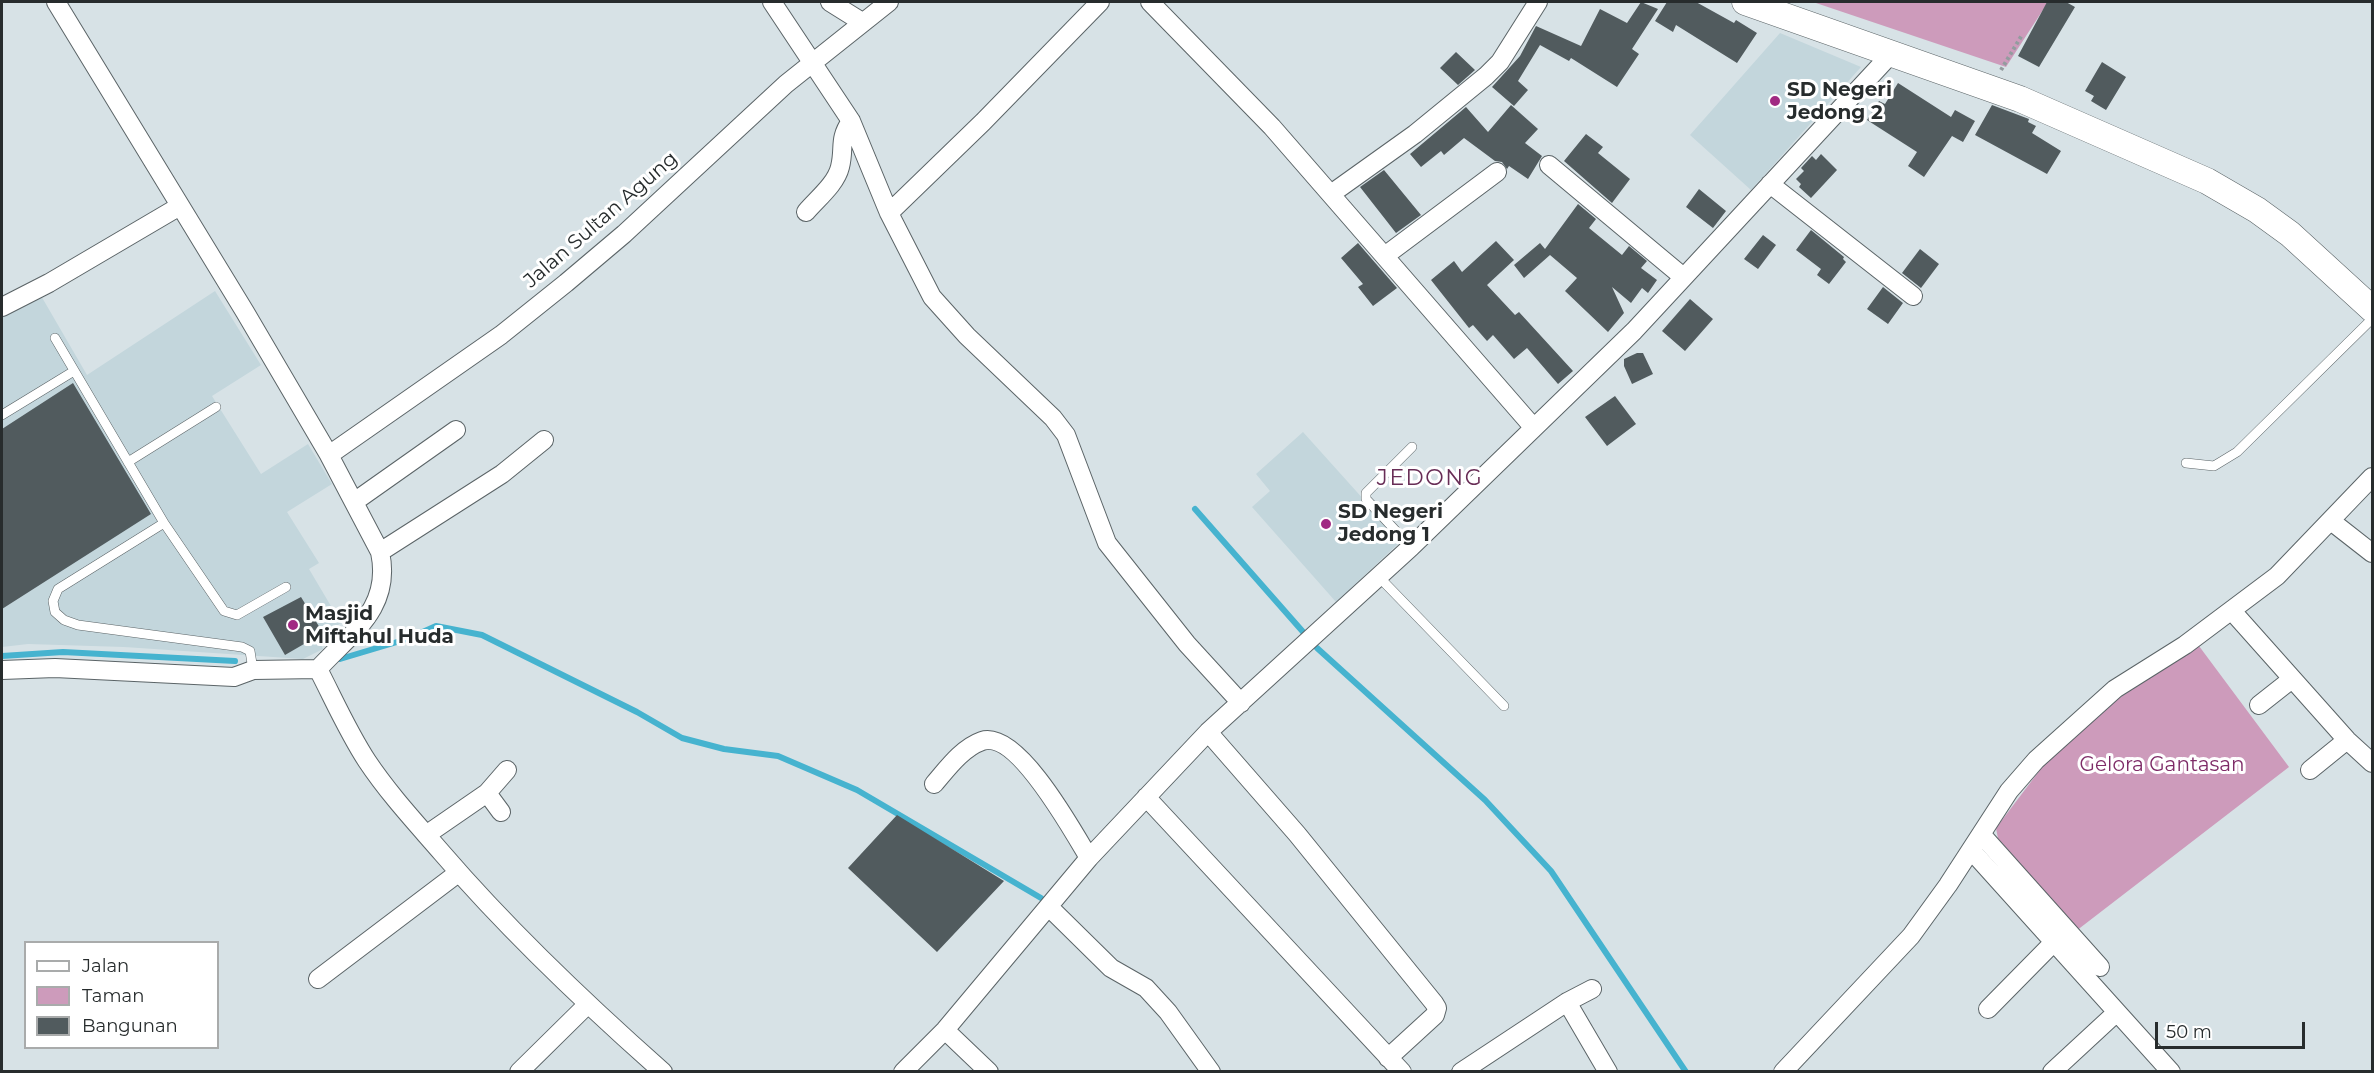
<!DOCTYPE html>
<html>
<head>
<meta charset="utf-8">
<style>
  body { margin:0 }
  #map { position:relative; width:2374px; height:1073px; overflow:hidden; background:#d7e2e6; font-family:Montserrat,sans-serif }
  canvas { display:block }
  .frame { position:absolute; inset:0; border:3px solid #272c2d; pointer-events:none }
  .legend { position:absolute; left:24px; top:941px; width:195px; height:108px; box-sizing:border-box; background:#fff; border:2px solid #a9abab; margin:0; padding:8px 10px; list-style:none; font-size:18px; color:#272c2d }
  .legend li { display:flex; align-items:center; gap:12px; height:30px }
  .legend b { width:30px; border:2px solid #a9abab }
  .scale { position:absolute; left:2155px; top:1022px; width:150px; height:27px; box-sizing:border-box; border:3px solid #272c2d; border-top:0; padding-left:8px; font-size:18px; line-height:21px; white-space:nowrap; color:#272c2d; -webkit-text-stroke:4px #fff; paint-order:stroke }
</style>
</head>
<body>
<div id="map">
<canvas width="2374" height="1073"></canvas>
<div class="frame"></div>
<ul class="legend">
<li><b style="height:8px;background:#fff"></b>Jalan</li>
<li><b style="height:16px;background:#cd9bbb"></b>Taman</li>
<li><b style="height:16px;background:#515b5e"></b>Bangunan</li>
</ul>
<div class="scale">50 m</div>
</div>
<script>
const c = document.querySelector('canvas').getContext('2d');
c.lineJoin = 'round';
function fill(path, color) {
  c.fillStyle = color;
  c.fill(path, 'evenodd');
}
function strokePath(path, color, width, dash) {
  c.strokeStyle = color;
  c.lineWidth = width;
  c.lineCap = dash ? 'butt' : 'round';
  c.setLineDash(dash || []);
  c.stroke(path);
}
function write(font, color, halo, rows, align = 'center') {
  c.font = font + ' Montserrat,sans-serif';
  c.lineWidth = 6;
  c.setLineDash([]);
  c.textBaseline = 'middle';
  c.strokeStyle = halo;
  c.fillStyle = color;
  for (const [text, x, y, turn = 0] of rows) {
    c.save();
    c.translate(x, y);
    c.rotate((+turn || 0) * Math.PI / 180);
    c.textAlign = isNaN(turn) ? turn : align;
    if (halo) c.strokeText(text, 0, 0);
    c.fillText(text, 0, 0);
    c.restore();
  }
}
const built = new Path2D(`
  M1780,33L1861,67L1751,190L1690,135Z
  M215,291L261,365L212,396L261,474L308,444L332,484L287,512L319,563L309,569L341,623L318,638L323,649L303,659L124,647L28,644L2,647V315L40,294L87,375Z
  M1303,432L1401,541L1336,602L1252,507L1270,491L1256,474Z`);
const green = new Path2D(`
  M1813,2H2048L2006,67Z
  M2199,646L2289,767L2076,931L1999,844L1996,828L2049,758L2113,702Z`);
const stream = new Path2D(`
  M1195,509L1304,633
  M1317,648L1485,800L1551,871L1686,1072
  M2,656L63,652L235,661
  M340,659L407,639L436,626L482,635L637,712L682,738L724,749L778,756L857,790L1041,898`);
const building = new Path2D(`
  M1641,2L1658,9L1632,49L1639,54L1617,87L1571,58L1569,61L1540,45L1518,81L1528,90L1514,106L1492,87L1520,56L1536,26L1581,46L1600,9L1627,23Z
  M1667,2H1696L1734,23L1736,20L1757,33L1737,63L1676,25L1673,32L1655,21Z
  M2047,2H2066L2075,7L2039,67L2018,56Z
  M1456,52L1475,70L1458,85L1440,68Z
  M2102,62L2126,77L2106,110L2091,101L2094,96L2085,91Z
  M1898,83L1951,117L1955,110L1975,121L1963,142L1952,136L1924,177L1908,166L1917,152L1867,120L1879,101L1885,104Z
  M1511,105L1538,129L1525,143L1542,156L1528,179L1509,166L1507,169L1502,162L1495,161L1464,138L1444,155L1441,151L1421,167L1410,154L1466,107L1488,132Z
  M1992,105L2029,119L2028,122L2036,126L2032,133L2061,151L2047,174L1975,135Z
  M1586,134L1603,147L1598,153L1630,179L1612,203L1564,161Z
  M1821,154L1837,170L1811,198L1799,187L1801,184L1796,179L1804,171L1801,168L1812,156L1816,160Z
  M1384,170L1421,215L1396,233L1360,187Z
  M1699,189L1726,211L1713,228L1686,207Z
  M1578,204L1596,219L1589,228L1622,255L1629,246L1647,261L1641,268L1657,280L1648,293L1642,288L1631,303L1612,287L1624,313L1608,332L1565,291L1577,278L1550,255L1524,278L1514,265L1540,243L1545,249Z
  M1811,230L1844,257L1843,259L1846,262L1829,284L1817,275L1821,269L1796,250Z
  M1763,235L1776,245L1758,269L1744,259Z
  M1496,241L1514,260L1487,285L1515,315L1519,312L1573,371L1558,384L1527,348L1514,359L1493,335L1487,341L1473,325L1469,328L1431,280L1454,261L1462,272Z
  M1358,243L1397,288L1373,306L1358,287L1363,284L1341,258Z
  M1920,249L1939,264L1921,288L1902,273Z
  M1883,287L1903,303L1888,324L1867,309Z
  M1690,299L1713,319L1685,351L1662,331Z
  M1637,353H1643L1653,374L1632,384L1624,366V359Z
  M73,383L151,514L2,609V429Z
  M1615,396L1636,424L1607,446L1585,417Z
  M301,597L323,633L285,655L263,617Z
  M897,815L1004,881L937,952L848,868Z`);
const path = new Path2D(`
  M2001,70L2022,35`);
const lane = new Path2D(`
  M55,338L164,523L58,589L53,601L55,612L64,620L78,625L242,647L250,651L253,670
  M2,415L74,371
  M128,462L216,407
  M2186,463L2214,466L2237,452L2372,319
  M164,523L224,611L237,615L286,587
  M1411,547L1366,499V493L1412,447
  M1379,577L1504,706`);
const street = new Path2D(`
  M56,2L245,312L329,455L380,552C392,608 352,632 318,669
  M772,2L851,121L889,213L932,297L967,336L1053,418L1066,435L1107,543L1187,644L1241,703
  M830,2L862,22
  M1150,2L1272,127L1534,428
  M1549,165L1682,276
  M1770,184L1913,296
  M1331,194L1415,134L1486,76L1500,62L1538,2
  M806,212C817,199 836,184 840,167C845,147 838,140 851,121
  M889,213L983,122L1100,2
  M1386,255L1497,172
  M2,307L49,283L180,206
  M329,455L501,335L566,283L624,234L786,84L889,2
  M354,502L456,430
  M2331,521L2372,553
  M380,552L502,474L544,440
  M2232,611L2347,740L2372,763
  M2,670L55,668L234,677L253,670L318,669C334,700 348,732 367,761C389,794 416,823 442,853C510,932 585,1003 663,1072
  M2259,705L2292,679
  M1208,732L1297,834L1434,1003L1437,1008L1435,1015L1388,1058
  M2310,770L2347,740
  M934,784C947,769 962,748 982,741C1017,729 1074,833 1089,858
  M487,793L507,770
  M1146,797L1402,1072
  M1981,834L2100,967
  M426,835L487,793L501,812
  M1971,850L2171,1072
  M1049,907L1111,968L1146,988L1168,1012L1211,1072
  M318,979L458,873
  M1567,1002L1608,1072
  M1988,1009L2054,942
  M945,1030L989,1072
  M519,1072L587,1005
  M903,1072L945,1030L1089,858L1208,732L1411,547L1634,331L1892,53
  M1461,1072L1567,1002L1592,989
  M1783,1072L1911,936L1948,885L2009,791L2036,760L2115,689L2185,645L2277,576L2372,477
  M2052,1072L2117,1012`);
const secondary = new Path2D(`
  M1745,2L2020,99L2207,181L2257,210L2290,234L2372,309`);
const markers = [
  [1775,101,6,"#a12a83"],
  [1326,524,6,"#a12a83"],
  [293,625,6,"#a12a83"]
];
const poiNames = [
  ["SD Negeri",1787,90],
  ["Jedong 2",1787,113],
  ["SD Negeri",1338,512],
  ["Jedong 1",1338,535],
  ["Masjid",305,614],
  ["Miftahul Huda",305,637]
];
const streetNames = [
  ["Jalan Sultan Agung",601,220,-41]
];
const parkNames = [
  ["Gelora Gantasan",2162,765]
];
const quarterNames = [
  ["JEDONG",1430,479]
];
fill(built, '#c3d6dc');
fill(green, '#cd9bbb');
strokePath(stream, '#46b3cf', 6);
fill(building, '#515b5e');
strokePath(lane, '#5b6467', 10);
strokePath(street, '#5b6467', 20);
strokePath(secondary, '#5b6467', 27);
strokePath(path, '#939c9f', 4, [3, 3]);
strokePath(lane, '#fff', 9);
strokePath(street, '#fff', 18);
strokePath(secondary, '#fff', 26);
for (const [x, y, r, color] of markers) {
  const dot = new Path2D();
  dot.arc(x, y, r, 0, 2 * Math.PI);
  c.fillStyle = color;
  c.fill(dot);
  strokePath(dot, '#fff', 2);
}
write('bold 20px', '#272c2d', '#fff', poiNames, 'left');
write('20px', '#272c2d', '#fff', streetNames);
write('20px', '#7e2b67', '#fff', parkNames);
c.letterSpacing = '1.5px';
write('22px', '#682d56', '#fff', quarterNames);
c.letterSpacing = '0px';
</script>
</body>
</html>
